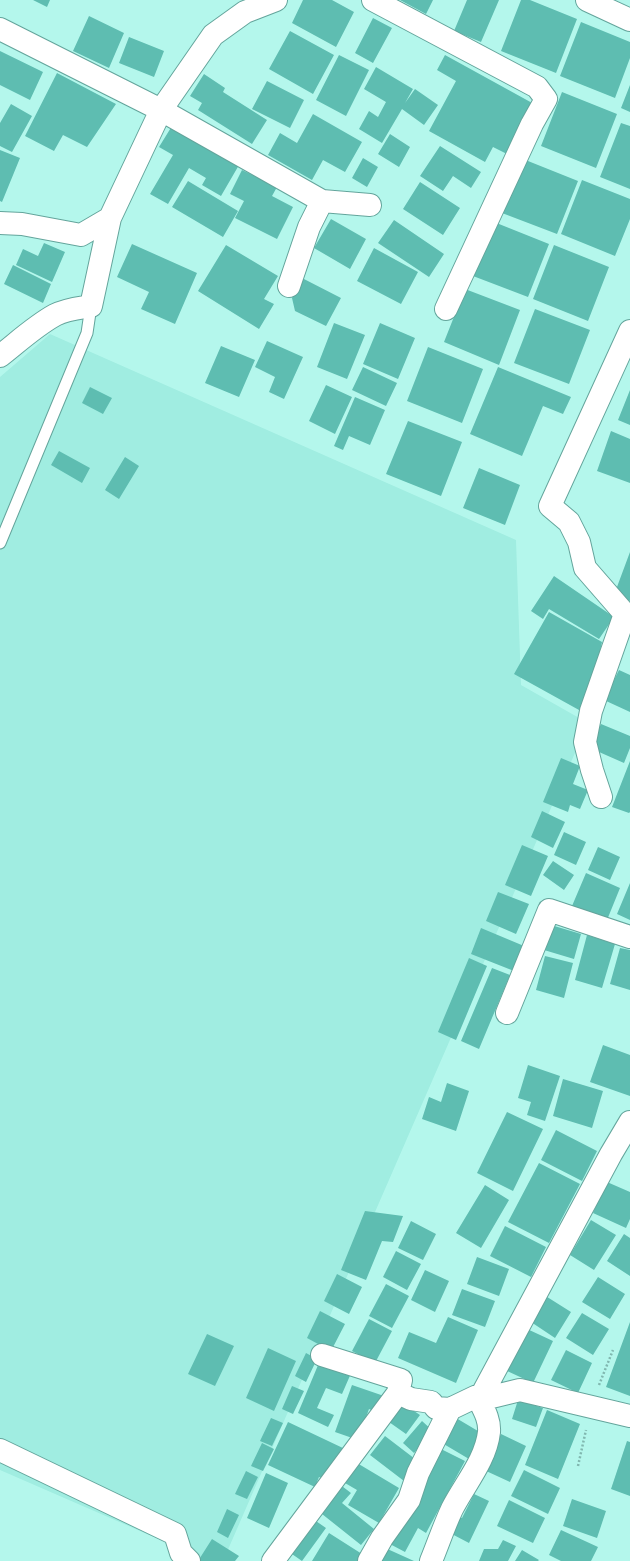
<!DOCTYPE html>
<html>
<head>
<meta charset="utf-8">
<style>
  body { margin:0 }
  canvas { display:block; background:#b4f7ec }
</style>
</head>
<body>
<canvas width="630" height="1561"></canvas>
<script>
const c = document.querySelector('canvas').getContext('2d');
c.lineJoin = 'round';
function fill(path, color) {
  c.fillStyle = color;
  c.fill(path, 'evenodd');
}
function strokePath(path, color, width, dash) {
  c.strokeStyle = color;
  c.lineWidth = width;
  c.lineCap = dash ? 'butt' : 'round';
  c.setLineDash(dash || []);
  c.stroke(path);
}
const built = new Path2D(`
  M50,334L516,540L521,685L588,723L223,1561H209L0,1470V377Z`);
const building = new Path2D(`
  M33,0H50L47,7Z
  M303,0H332L354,12L336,47L292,23Z
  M400,0H433L426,14Z
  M467,0H499L481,42L454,31Z
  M521,0H530L577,19L556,73L501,51Z
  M89,16L124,33L109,68L73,51Z
  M373,18L392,28L373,63L355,53Z
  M581,22L630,42V58L615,98L560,76Z
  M290,31L334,55L313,94L269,69Z
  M129,37L164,51L154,77L119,63Z
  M0,51L43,72L30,100L0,85Z
  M339,55L369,70L346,116L316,100Z
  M445,55L534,104L507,154L493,147L485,162L429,131L456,81L437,70Z
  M376,67L413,89L405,103L415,89L438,105L424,125L402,109L382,143L359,129L369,111L378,117L386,102L364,89Z
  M57,73L116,104L87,147L63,135L54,151L25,136Z
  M204,74L225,88L223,92L267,120L252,144L198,110L202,103L190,96Z
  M267,81L304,100L290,128L252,109Z
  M630,85V112L621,108Z
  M562,92L617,114L596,168L541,146Z
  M11,104L32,116L12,152L0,146V123Z
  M313,114L362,142L345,172L323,160L312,180L268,155L280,133L297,143Z
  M621,123L630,126V189L600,177Z
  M172,126L239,165L221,196L202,185L206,178L189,168L168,204L150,194L173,155L159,147Z
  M390,134L410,147L399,167L378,154Z
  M440,146L481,172L471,188L453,176L443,191L420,176Z
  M0,150L20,158L2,202L0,201Z
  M363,158L378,167L367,187L352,178Z
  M523,159L578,181L557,234L502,213Z
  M242,170L277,187L272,196L293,207L277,239L235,218L244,201L230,194Z
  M582,180L630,199V219L615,256L561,234Z
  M188,181L238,211L223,237L172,207Z
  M420,182L460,208L443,235L403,209Z
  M331,219L366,239L350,269L314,248Z
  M394,220L444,254L429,277L378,243Z
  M494,222L549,244L528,297L473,276Z
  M44,243L65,252L52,282L16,265L23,249L38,256Z
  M132,244L197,273L175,324L141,309L149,292L117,277Z
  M226,245L278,276L264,299L274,304L259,329L198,291Z
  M554,245L609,267L588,321L533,299Z
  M374,248L418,272L401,304L357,281Z
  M13,265L51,284L43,303L4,284Z
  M302,278L341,298L326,326L295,311L292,298Z
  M465,289L520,310L499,365L444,342Z
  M535,309L590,330L569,384L514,363Z
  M334,323L365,335L347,379L317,367Z
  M380,323L415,338L398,379L363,364Z
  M267,341L303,357L284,399L269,392L275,377L255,367Z
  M221,346L255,360L239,397L205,383Z
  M428,347L483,369L462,423L407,401Z
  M363,367L397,383L386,406L352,390Z
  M498,367L571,397L563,414L543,406L522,456L470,434Z
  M326,385L352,397L335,434L309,421Z
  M90,387L112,398L103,414L82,403Z
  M630,390V425L618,420Z
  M355,397L385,410L370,445L349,436L343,450L334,446Z
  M408,421L462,442L441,496L386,474Z
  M611,431L630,439V483L597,471Z
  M59,451L90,468L82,483L51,465Z
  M125,457L139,466L119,499L105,490Z
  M479,468L520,485L505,525L463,508Z
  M630,552V601L614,595Z
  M554,576L614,617L599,639L549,609L543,619L531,611Z
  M549,612L602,642L593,685L579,710L514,674Z
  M619,670L630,675V712L604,700Z
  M601,724L630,736V748L624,763L590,748Z
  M561,758L580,766L573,784L588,790L580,809L570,805L568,812L543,802Z
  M630,761V812L629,813L612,807Z
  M542,811L565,822L553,848L531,837Z
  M564,832L586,842L576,865L554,855Z
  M522,845L548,856L531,896L505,885Z
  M598,847L620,857L610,880L588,870Z
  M553,861L574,875L564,890L543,875Z
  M586,873L620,888L607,920L572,906Z
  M630,883V920L617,914Z
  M498,892L529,904L516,934L486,921Z
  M551,925L581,934L574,959L544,950Z
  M481,928L524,946L514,971L471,954Z
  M587,935L615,944L602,988L575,980Z
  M620,948L630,950V990L610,984Z
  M545,956L573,963L564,998L536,990Z
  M469,958L487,966L456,1040L438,1032Z
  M492,968L510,975L479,1049L461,1041Z
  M603,1045L630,1055V1096L590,1082Z
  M528,1065L560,1076L545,1121L527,1115L531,1102L518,1098Z
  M563,1079L603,1091L592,1128L553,1116Z
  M447,1083L469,1091L456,1131L422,1119L429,1097L441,1102Z
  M507,1112L543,1129L513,1191L477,1173Z
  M556,1130L597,1151L582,1181L541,1160Z
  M539,1163L580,1184L549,1243L508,1222Z
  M607,1182L630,1192V1219L626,1228L593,1213Z
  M485,1185L509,1200L481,1248L456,1233Z
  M365,1211L403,1216L393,1242L382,1241L366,1280L341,1270Z
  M591,1220L616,1235L594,1270L570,1255Z
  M411,1221L436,1234L423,1260L398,1248Z
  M505,1226L546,1247L531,1277L490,1256Z
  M624,1234L630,1238V1276L607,1261Z
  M396,1251L421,1264L407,1290L383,1277Z
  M477,1257L509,1269L499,1296L467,1284Z
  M425,1270L449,1281L435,1312L411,1300Z
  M337,1274L362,1287L349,1314L324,1301Z
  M598,1277L625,1294L610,1319L582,1302Z
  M386,1284L409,1296L392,1328L369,1316Z
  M462,1289L495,1301L485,1327L452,1315Z
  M544,1295L571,1312L555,1338L528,1320Z
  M320,1311L345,1324L331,1351L307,1338Z
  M582,1313L609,1329L593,1355L566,1338Z
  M448,1317L478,1330L456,1383L398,1358L409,1332L436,1343Z
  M369,1319L392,1331L375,1363L352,1351Z
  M630,1322V1396L606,1387Z
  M525,1328L553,1341L533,1383L505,1370Z
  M207,1334L234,1346L215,1386L188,1374Z
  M268,1348L296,1361L274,1411L246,1398Z
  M566,1350L592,1363L578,1393L551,1380Z
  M306,1353L317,1359L306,1382L295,1376Z
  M321,1358L352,1371L342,1394L326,1388L317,1408L334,1415L328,1427L298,1413Z
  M352,1385L384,1396L378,1413L369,1409L358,1440L335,1432Z
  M292,1386L304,1391L293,1414L282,1409Z
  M518,1400L543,1408L536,1427L512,1419Z
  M402,1403L420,1415L406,1434L389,1422Z
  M547,1410L580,1424L558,1479L525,1465Z
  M271,1418L283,1423L272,1446L260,1441Z
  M456,1418L483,1434L469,1459L442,1443Z
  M422,1421L433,1431L414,1453L403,1443Z
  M288,1422L345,1449L329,1482L319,1477L315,1487L268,1465Z
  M501,1434L526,1446L510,1482L484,1470Z
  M385,1436L419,1462L404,1481L370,1455Z
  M627,1441L630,1442V1496L611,1489Z
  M262,1443L274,1449L263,1471L251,1466Z
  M439,1448L465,1461L426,1533L418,1528L405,1552L388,1543Z
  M357,1463L399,1488L379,1523L348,1505L357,1490L345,1483Z
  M524,1470L560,1488L548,1514L511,1496Z
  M246,1471L258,1477L247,1499L235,1494Z
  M266,1473L288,1483L269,1528L247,1518Z
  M338,1483L351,1493L342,1503L374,1529L361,1545L317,1510Z
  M474,1494L489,1501L469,1543L448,1532L456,1515L462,1518Z
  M572,1499L606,1511L597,1538L563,1526Z
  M509,1500L545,1518L533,1543L497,1526Z
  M227,1509L239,1515L228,1538L217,1532Z
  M313,1519L326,1528L302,1561L289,1552Z
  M561,1530L598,1547L591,1561H561L549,1555Z
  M329,1533L362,1554L357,1561H312Z
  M212,1539L239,1556L235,1561H198Z
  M503,1540L516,1546L508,1561H479L484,1549H498Z
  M383,1547L414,1561H376Z
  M522,1550L539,1560L538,1561H515Z`);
const path = new Path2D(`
  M599,1385L613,1350
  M578,1466L586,1430`);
const lane = new Path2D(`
  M0,543L87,333L91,306`);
const street = new Path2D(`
  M373,0L537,87L546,99L532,124L446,309
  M587,0L630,20
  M0,29L161,110L322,201
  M0,223L22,224L81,235L110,218
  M289,286L309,227L322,201L370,205
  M630,331L550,506L569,522L579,542L585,568L625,614L630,616
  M0,356C18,342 35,326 55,315C66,309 79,308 91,306L110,218L161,110L213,35L245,12L276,0
  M601,797L592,770L585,742L591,711L625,614
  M507,1013L549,910L630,937
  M398,1393L411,1399L431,1402L436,1408L450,1409L475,1397L479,1400L520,1390L630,1416
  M0,1450L175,1534L181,1553L189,1561
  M273,1561L398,1393L401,1380L322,1355
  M369,1561L382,1538L409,1500L418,1473L450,1409
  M431,1561C438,1544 444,1526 452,1509C464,1485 486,1460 489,1432C490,1420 484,1410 479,1400L611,1154L630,1122`);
fill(built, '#a0ede1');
fill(building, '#5ebdb1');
strokePath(lane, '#64a59c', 13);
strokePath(street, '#64a59c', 24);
strokePath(path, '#81b8b0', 2.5, [2, 2]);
strokePath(lane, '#fff', 11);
strokePath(street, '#fff', 22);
</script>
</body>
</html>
